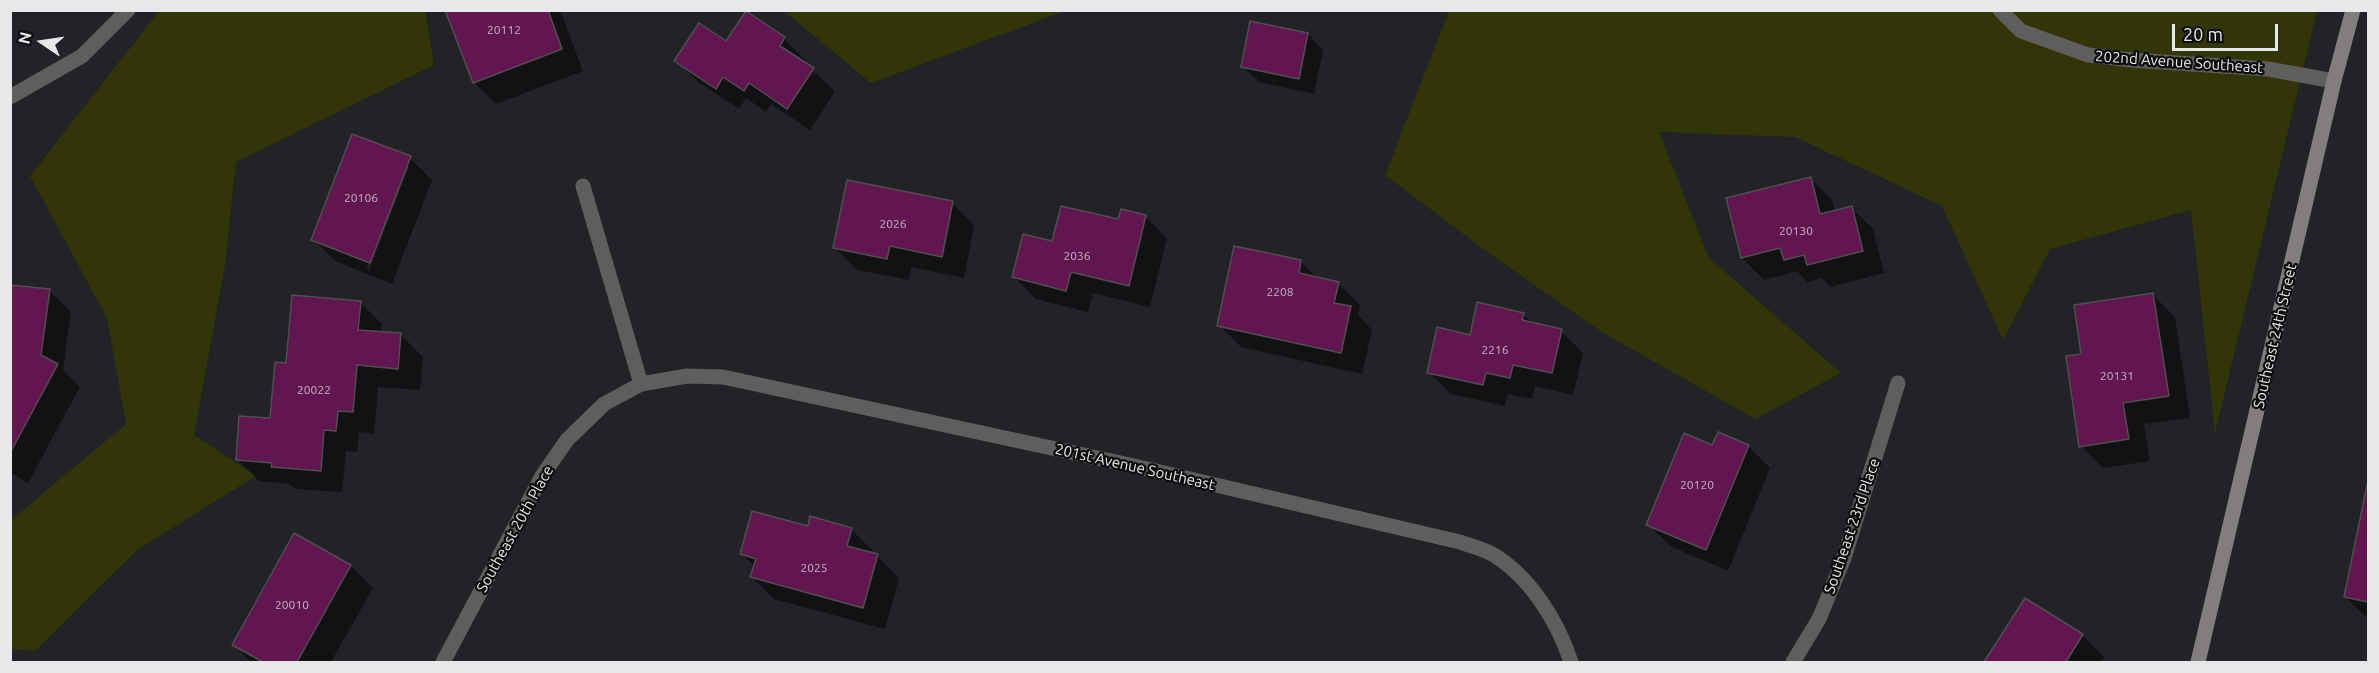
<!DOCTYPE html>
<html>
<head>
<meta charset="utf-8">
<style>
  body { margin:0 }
  #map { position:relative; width:2379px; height:673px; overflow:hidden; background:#212326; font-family:Ubuntu,sans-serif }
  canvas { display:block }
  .frame { position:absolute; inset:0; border:12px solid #e6e8ea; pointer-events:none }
  .north { position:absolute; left:12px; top:12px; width:60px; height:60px; -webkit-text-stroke:4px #0b0c0e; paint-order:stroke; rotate:283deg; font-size:16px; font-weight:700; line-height:24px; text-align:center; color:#e6e8ea }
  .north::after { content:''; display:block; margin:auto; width:21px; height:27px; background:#e6e8ea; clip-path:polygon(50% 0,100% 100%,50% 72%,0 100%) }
  .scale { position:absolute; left:2172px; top:24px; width:106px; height:27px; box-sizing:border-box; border:3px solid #e6e8ea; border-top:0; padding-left:8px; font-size:18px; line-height:21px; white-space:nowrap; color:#e6e8ea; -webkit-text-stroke:4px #0b0c0e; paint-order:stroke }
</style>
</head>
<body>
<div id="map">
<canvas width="2379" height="673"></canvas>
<div class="frame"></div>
<div class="north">N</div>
<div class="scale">20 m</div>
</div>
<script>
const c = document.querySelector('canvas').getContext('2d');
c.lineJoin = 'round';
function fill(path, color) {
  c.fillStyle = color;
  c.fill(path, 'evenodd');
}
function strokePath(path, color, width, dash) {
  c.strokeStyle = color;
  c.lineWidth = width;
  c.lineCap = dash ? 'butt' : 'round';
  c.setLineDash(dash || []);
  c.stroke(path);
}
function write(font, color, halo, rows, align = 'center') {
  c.font = font + ' Ubuntu,sans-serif';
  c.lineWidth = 4.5;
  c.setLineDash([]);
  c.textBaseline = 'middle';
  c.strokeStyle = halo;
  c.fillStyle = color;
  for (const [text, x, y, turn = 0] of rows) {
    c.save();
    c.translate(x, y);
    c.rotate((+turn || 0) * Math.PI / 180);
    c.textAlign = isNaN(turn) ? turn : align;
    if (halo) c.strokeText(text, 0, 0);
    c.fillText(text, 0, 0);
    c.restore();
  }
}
const green = new Path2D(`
  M2107,10L2317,11L2215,433L2191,210L2050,249L2003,340L1942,206L1795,137L1659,132L1709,258L1841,373L1755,419L1600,331L1486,251L1385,175L1449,11Z
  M159,11H425L434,65L236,162L225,265L194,435L256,476L137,550L35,651L11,649V520L126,424L107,318L30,176Z
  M784,11H1065L871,83Z`);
const shadow = new Path2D(`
  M447,10H560L583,71L496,104L474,82Z
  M746,13L784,39L807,61L805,64L835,91L810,130L771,104L766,112L746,98L739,109L698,82L676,60L727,43Z
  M1308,34L1323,50L1314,94L1259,82L1243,67Z
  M410,158L432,180L392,284L335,261L313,239ZM405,167H409L369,270L366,269Z
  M1810,178L1832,200L1835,211L1851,207L1873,229L1884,273L1830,287L1822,278L1807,282L1797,271L1764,280L1742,258Z
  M952,203L974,225L964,278L911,267L909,280L857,270L835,248Z
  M1145,216L1167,238L1150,307L1093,293L1088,312L1036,299L1014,277L1053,243L1119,221Z
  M1235,248L1301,262L1318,279L1338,283L1360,305L1358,315L1372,330L1362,374L1241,347L1219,325Z
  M10,287L49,290L71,312L63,370L80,387L28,483L10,472Z
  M2153,295L2175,317L2190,418L2144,424L2150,461L2103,468L2081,446L2083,355Z
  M360,302L382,324L381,333L401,335L423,357L420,390L378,387L374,434L359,432L357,452L346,451L342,492L295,489L290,484L259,481L237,459L272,420L287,364Z
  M1523,314L1533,324L1561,331L1583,353L1573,395L1535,386L1532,399L1508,394L1505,406L1451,394L1429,372L1471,337Z
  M1748,446L1770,468L1728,571L1670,546L1648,524L1713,447Z
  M2368,487V619L2345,597Z
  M809,528L851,529L873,551L872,554L877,556L899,578L885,629L774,599L752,577L755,567L742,554Z
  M294,535L351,566L373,588L331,662H251L234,645Z
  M2025,600L2082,635L2104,657L2101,662H1986Z`);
const building = new Path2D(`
  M445,10H548L562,49L473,83Z
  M746,11L785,37L780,46L814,68L787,109L749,83L744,91L723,77L716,89L674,61L699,23L726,41Z
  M1250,21L1308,33L1299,79L1241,67Z
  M352,134L411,156L370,263L311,240Z
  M1811,177L1820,214L1852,206L1863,251L1807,265L1804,255L1784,260L1780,248L1741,258L1726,198Z
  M847,180L953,201L942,257L890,246L887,259L833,248Z
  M1061,206L1118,219L1121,209L1146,215L1129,286L1071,272L1066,291L1012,277L1023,234L1052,241Z
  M1234,246L1301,260L1299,273L1339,282L1334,303L1351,306L1341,353L1217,326Z
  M10,285L50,289L41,355L58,364L10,453Z
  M2153,293L2169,396L2123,403L2129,439L2079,447L2066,356L2081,354L2074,305Z
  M292,295L361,301L358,330L401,333L398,369L357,365L353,412L338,411L336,431L324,430L321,471L271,467L272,463L236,460L239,416L270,418L275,362L286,363Z
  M1477,302L1524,313L1522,320L1562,329L1552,373L1513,365L1510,378L1486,373L1483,385L1427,373L1437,327L1470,335Z
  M1718,432L1749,445L1706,550L1646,525L1684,433L1712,445Z
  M2367,485L2368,486V602L2344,597Z
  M752,511L808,526L810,516L852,528L847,546L878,554L863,608L750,577L756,559L740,554Z
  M294,533L351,565L297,662H263L232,645Z
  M2025,598L2083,634L2066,662H1984Z`);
const street = new Path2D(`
  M2000,10L2021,31L2088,55L2132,60L2268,69L2334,81
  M10,97L82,56L128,10
  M641,384L687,376L723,377L1130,465L1460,542C1471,546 1484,549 1494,555C1531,578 1558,622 1571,662
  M443,662L542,476L567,440L604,404L641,384L583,186
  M1793,662L1819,619L1844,558L1898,383`);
const secondary = new Path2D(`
  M2198,662L2334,81L2353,10`);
const numberNames = [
  ["20112",504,30],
  ["20106",361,198],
  ["2026",893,224],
  ["20130",1796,231],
  ["2036",1077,256],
  ["2208",1280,292],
  ["2216",1495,350],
  ["20131",2117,376],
  ["20022",314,390],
  ["20120",1697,485],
  ["2025",814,568],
  ["20010",292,605]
];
const streetNames = [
  ["202nd Avenue Southeast",2179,62,4],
  ["Southeast 24th Street",2275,336,-77],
  ["201st Avenue Southeast",1135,467,13],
  ["Southeast 23rd Place",1852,526,-71],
  ["Southeast 20th Place",515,529,-61]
];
fill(green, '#313508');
fill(shadow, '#0007');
fill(building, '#611650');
strokePath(building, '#514e50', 1.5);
strokePath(street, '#605d5d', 15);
strokePath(secondary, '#827e7f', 15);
write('12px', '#c5b4c4', null, numberNames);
write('15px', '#e6e8ea', '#0b0c0e', streetNames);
</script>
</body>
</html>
